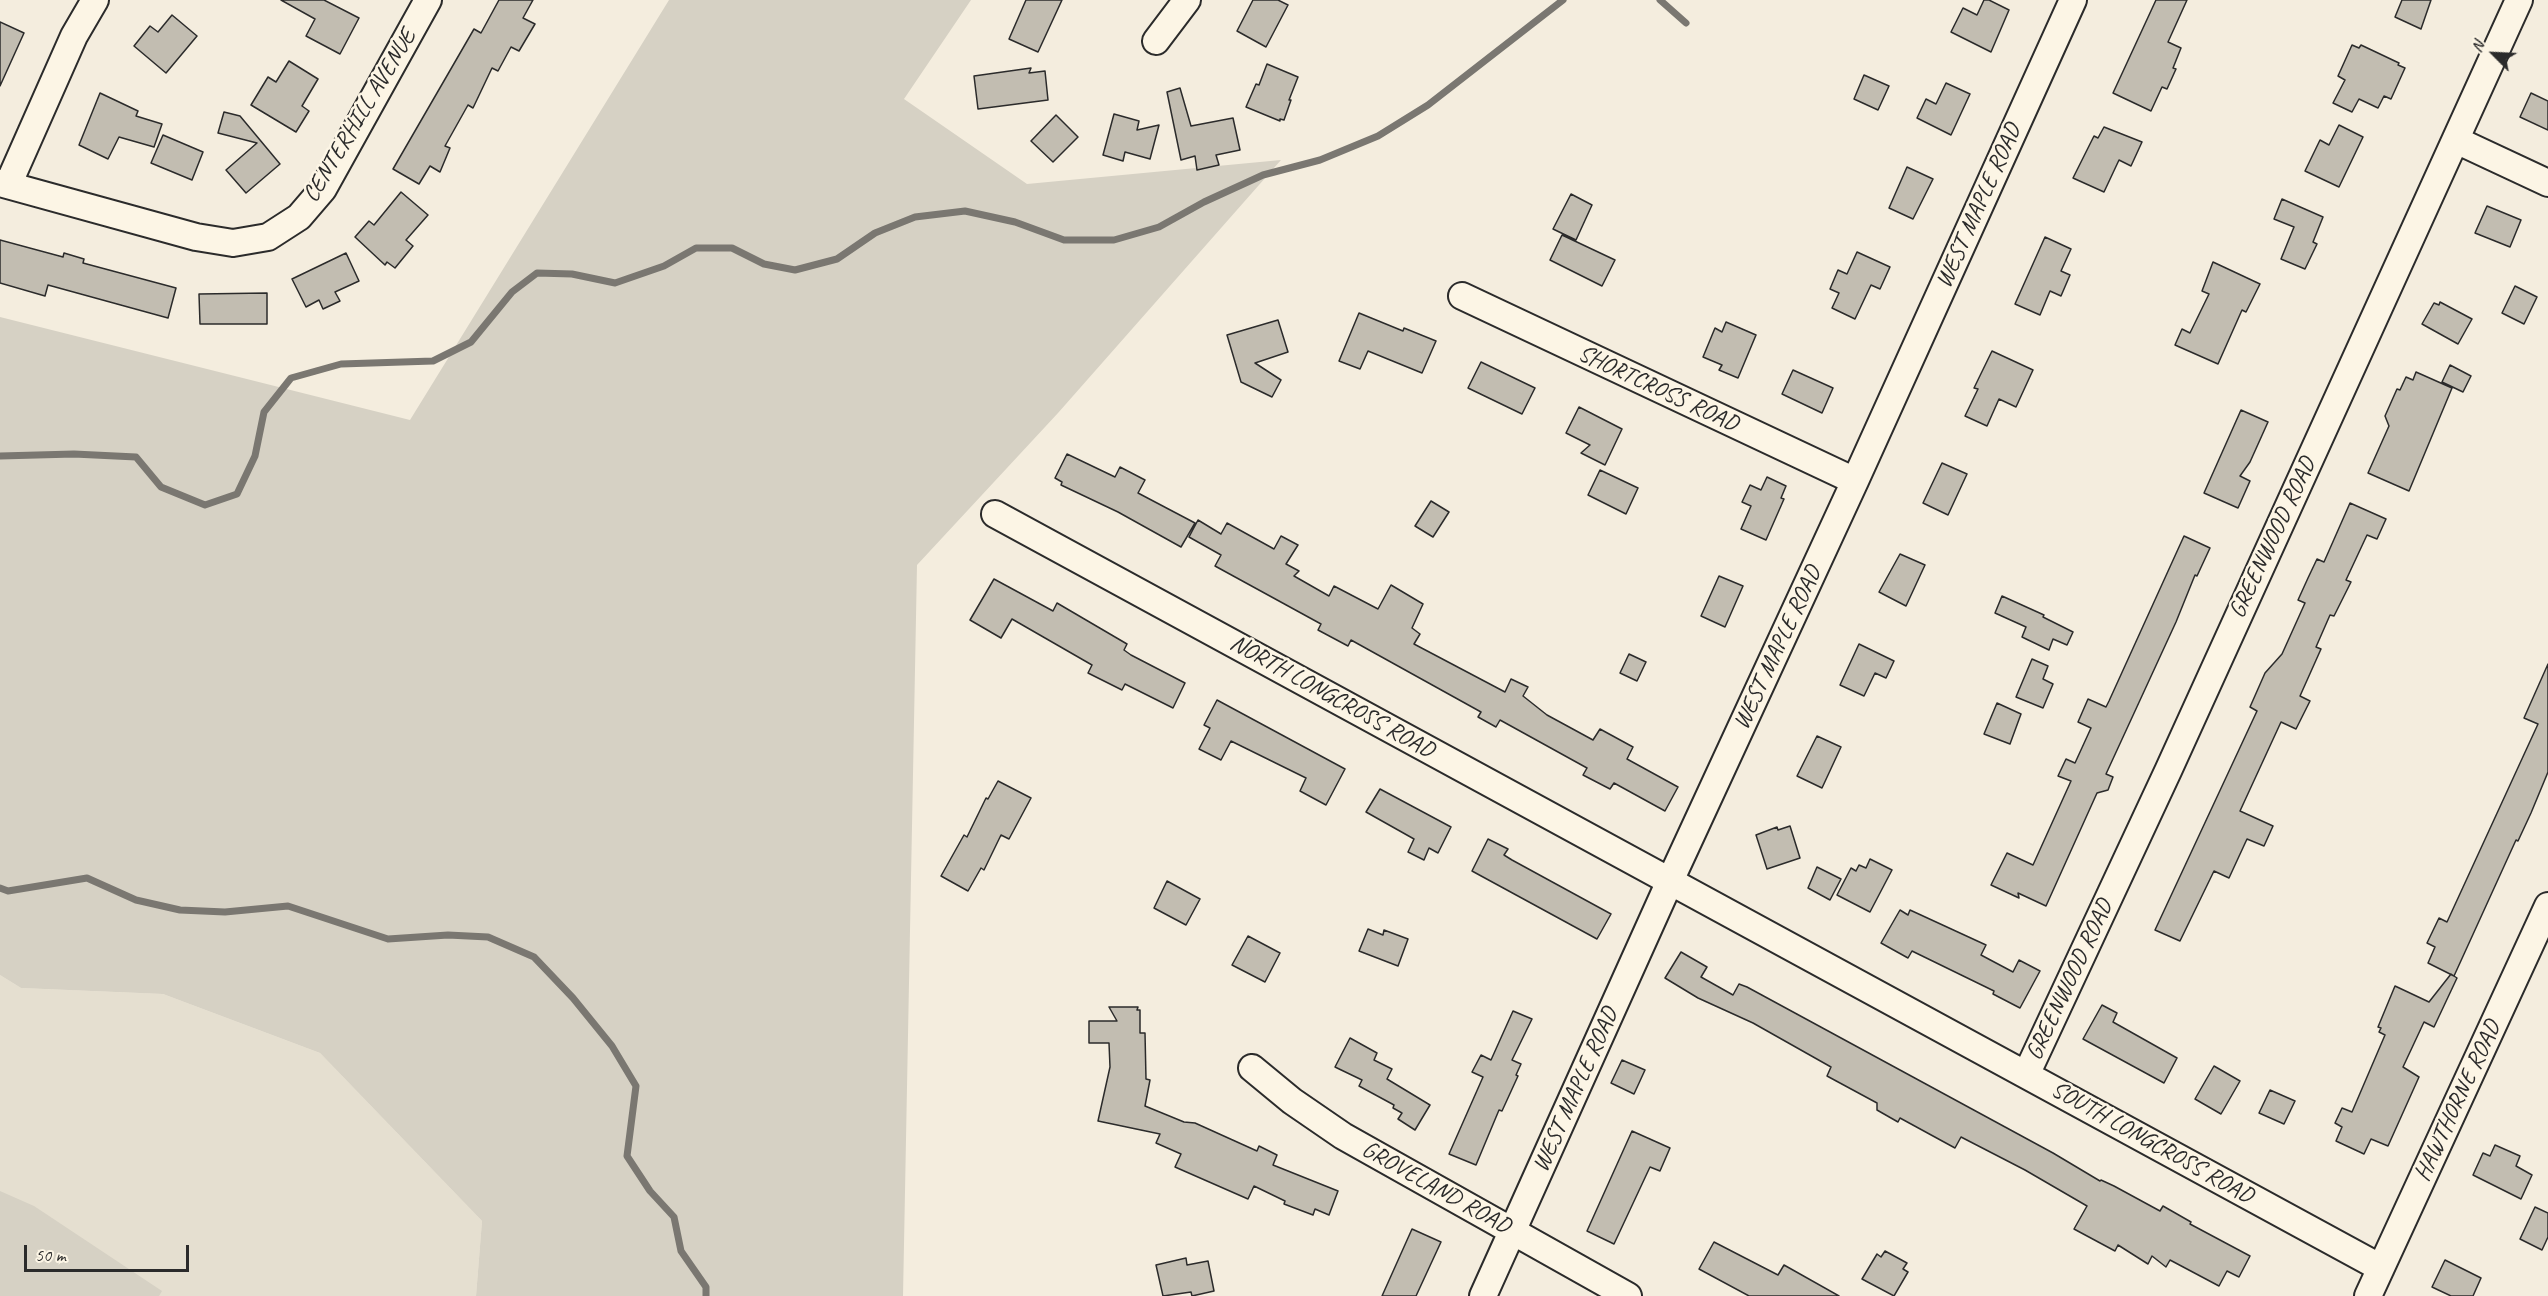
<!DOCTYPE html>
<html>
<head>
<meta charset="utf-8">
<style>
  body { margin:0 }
  #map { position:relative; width:2548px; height:1296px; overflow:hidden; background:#f4edde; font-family:Caveat,sans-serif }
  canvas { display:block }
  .north { position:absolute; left:2464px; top:24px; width:60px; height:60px; -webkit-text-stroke:4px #fcf5e5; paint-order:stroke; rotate:294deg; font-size:16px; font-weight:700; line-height:24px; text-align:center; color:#2b2b2b }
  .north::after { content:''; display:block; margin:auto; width:21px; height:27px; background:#2b2b2b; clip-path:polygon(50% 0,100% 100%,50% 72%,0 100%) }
  .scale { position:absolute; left:24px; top:1245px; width:165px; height:27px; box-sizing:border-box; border:3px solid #2b2b2b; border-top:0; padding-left:8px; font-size:18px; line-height:21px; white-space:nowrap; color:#2b2b2b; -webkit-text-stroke:4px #fcf5e5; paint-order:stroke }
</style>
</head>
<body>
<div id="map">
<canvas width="2548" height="1296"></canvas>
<div class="north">N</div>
<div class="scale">50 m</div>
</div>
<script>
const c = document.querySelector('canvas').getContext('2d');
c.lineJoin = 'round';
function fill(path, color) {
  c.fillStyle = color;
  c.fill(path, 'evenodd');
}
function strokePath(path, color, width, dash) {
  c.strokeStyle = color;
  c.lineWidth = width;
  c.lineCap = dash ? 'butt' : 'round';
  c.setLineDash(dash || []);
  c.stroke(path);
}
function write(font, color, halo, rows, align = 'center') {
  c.font = font + ' Caveat,sans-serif';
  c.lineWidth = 5;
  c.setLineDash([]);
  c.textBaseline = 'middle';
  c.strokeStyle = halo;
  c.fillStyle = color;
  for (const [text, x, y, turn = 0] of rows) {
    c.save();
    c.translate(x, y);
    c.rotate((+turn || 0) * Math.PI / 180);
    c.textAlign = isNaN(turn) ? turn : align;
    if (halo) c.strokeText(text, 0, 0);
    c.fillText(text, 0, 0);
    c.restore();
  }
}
const built = new Path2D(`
  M0,975L21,988L163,994L320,1053L482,1221L476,1296H0Z`);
const green = new Path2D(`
  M669,0H971L904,99L1027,184L1281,160L1058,413L917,565L903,1296H476L482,1221L320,1053L163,994L21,988L0,975V317L410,420Z
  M0,1191L34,1206L162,1291L159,1296H0Z`);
const stream = new Path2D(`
  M1660,0L1686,23
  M0,456L74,454L136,457L161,487L205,505L237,494L255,456L264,412L291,378L341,364L433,361L471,342L512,292L537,273L572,274L615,283L664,266L696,248H732L764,264L795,270L837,259L875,233L915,217L965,211L1015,222L1064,240H1114L1159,227L1204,202L1263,175L1320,160L1378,136L1428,105L1563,0
  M0,888L8,891L87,878L136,900L180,910L225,912L288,906L388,939L448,935L488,937L534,957L573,998L612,1046L636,1086L627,1156L650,1191L674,1217L681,1251L706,1287V1296`);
const building = new Path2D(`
  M281,0H324L359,18L340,54L306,36L315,19Z
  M499,0H533L523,18L535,24L519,51L511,47L498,71L492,68L473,108L468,105L445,146L450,148L440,172L430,166L419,184L393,169L474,29L481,33Z
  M1026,0H1062L1038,52L1009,39Z
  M1253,0H1278L1288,5L1266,47L1237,31Z
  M1984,0H1989L2009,10L1991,52L1951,32L1963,8L1977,15Z
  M2156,0H2187L2168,42L2181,48L2173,68L2176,69L2167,89L2162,87L2151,111L2113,93Z
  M2402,0H2431L2421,29L2395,17Z
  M172,15L197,36L166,73L134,46L150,26L158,32Z
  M0,22L24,33L0,86Z
  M2352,45L2359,48L2361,45L2399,63L2398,65L2405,68L2391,99L2384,96L2378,108L2359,99L2352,112L2333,103L2345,80L2338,76Z
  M289,61L318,79L302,106L309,111L296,132L251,105L268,77L276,82Z
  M1267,64L1298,77L1289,100H1291L1284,120L1280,119V121L1246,107L1256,84L1259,85Z
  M1031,68L1029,73L1045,71L1048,100L978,109L974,76Z
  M1864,75L1889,86L1878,110L1854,99Z
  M1946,83L1970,94L1951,135L1917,118L1926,99L1936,104Z
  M1180,88L1191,126L1233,118L1240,150L1216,155L1219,165L1197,170L1195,156L1181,160L1167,92Z
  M100,93L138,111L136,116L162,124L154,147L119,137L108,159L79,145Z
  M2531,93L2548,101V130L2520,117Z
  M224,112L240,116L280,164L246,193L226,170L257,143L218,133Z
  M1114,114L1139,121L1137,130L1159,125L1150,159L1125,152L1123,161L1103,155Z
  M1056,115L1078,137L1053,162L1031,141Z
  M2339,125L2363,137L2339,187L2305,171L2320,140L2329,145Z
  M2104,127L2142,142L2131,166L2119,160L2104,192L2073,178L2094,136L2098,138Z
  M163,135L203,152L192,180L151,163Z
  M1907,167L1933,179L1913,219L1889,208Z
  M401,192L428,215L406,240L413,246L395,268L387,262L385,265L355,237L369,221L374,225Z
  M1571,194L1592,205L1576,240L1553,229Z
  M2282,199L2323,217L2313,242L2317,244L2305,269L2281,259L2294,227L2274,219Z
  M2487,206L2521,220L2510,247L2475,233Z
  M1562,235L1615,260L1602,286L1550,260Z
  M2045,237L2071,249L2061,271L2070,275L2061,296L2050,291L2040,315L2015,304Z
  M0,240L63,257L64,253L84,259L83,263L176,288L168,318L48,285L45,296L0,283Z
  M1857,252L1890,267L1880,289L1871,285L1855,319L1832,308L1839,293L1830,289L1838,270L1847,274Z
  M346,253L359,281L335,292L340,301L323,309L319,300L306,307L292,279Z
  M2213,262L2260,284L2246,312L2242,310L2218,364L2175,345L2182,329L2190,333L2209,294L2202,291Z
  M2515,286L2537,297L2524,324L2502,313Z
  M267,293V324H200L199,294Z
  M2440,302L2472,319L2458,344L2422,324L2434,303L2439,305Z
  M1359,313L1403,331L1404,328L1436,341L1422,373L1368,351L1360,369L1339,361Z
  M1278,320L1288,352L1255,363L1281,380L1272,397L1241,382L1227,335Z
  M1726,322L1756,335L1738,378L1719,370L1722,365L1703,357L1715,328L1722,332Z
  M1992,351L2033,370L2016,407L1999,399L1987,426L1965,416L1978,389L1974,388Z
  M1481,362L1535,388L1522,414L1468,388Z
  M2450,365L2471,376L2463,392L2442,382Z
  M1793,370L1833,388L1822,413L1782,394Z
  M2416,372L2452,388L2409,491L2368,473L2389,426L2385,416L2397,389L2400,390L2406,377L2413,380Z
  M1579,407L1622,429L1605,465L1581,453L1590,445L1566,433Z
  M2241,410L2268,422L2250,462L2240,476L2250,481L2238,508L2204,493Z
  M1067,454L1115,477L1120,467L1145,480L1138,493L1195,523L1181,547L1118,512L1061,485L1062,482L1055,478Z
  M1942,463L1967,474L1948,515L1923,503Z
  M1600,470L1638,488L1626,514L1588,495Z
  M1767,477L1786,486L1781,498L1784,499L1766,540L1741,529L1751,506L1742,502L1750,485L1761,490Z
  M1431,501L1449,512L1433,537L1415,526Z
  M2350,503L2386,519L2377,539L2367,535L2346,580L2351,582L2334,616L2330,615L2316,647L2321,649L2300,696L2310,701L2296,729L2281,722L2240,811L2273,826L2264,846L2247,839L2229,878L2214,871L2180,941L2155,930L2257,711L2250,707L2265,673L2282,654L2305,603L2298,600L2308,578L2317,559L2324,562Z
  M1198,520L1221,534L1227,523L1274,549L1281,536L1298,545L1286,564L1299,571L1294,576L1329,596L1334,586L1378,609L1391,585L1423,604L1412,628L1420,634L1414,644L1505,692L1511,679L1528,687L1523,696L1547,715L1593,740L1600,729L1633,747L1627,759L1678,787L1665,811L1614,783L1610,789L1583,775L1587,768L1500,720L1496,727L1478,717L1481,712L1351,640L1348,646L1318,630L1321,624L1215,566L1221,555L1189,537Z
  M2184,536L2210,548L2197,576L2195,575L2176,622L2106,774L2113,777L2108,790L2097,793L2046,906L2018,893L2019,898L1991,885L2007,853L2033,865L2071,781L2058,776L2066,759L2075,763L2091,728L2078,722L2088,699L2106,707L2109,701Z
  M1900,554L1925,565L1906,606L1879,592Z
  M1719,576L1743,586L1725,627L1701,616Z
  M994,579L1053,611L1057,603L1127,644L1124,650L1131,655L1185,683L1173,708L1125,684L1122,690L1088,673L1092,665L1012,619L1001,638L970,620Z
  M2002,596L2044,615L2043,617L2073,632L2067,645L2053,639L2049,650L2022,637L2026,627L1995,613Z
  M1859,644L1894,661L1886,678L1875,673L1864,696L1840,685Z
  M1629,654L1646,662L1637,681L1620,673Z
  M2032,659L2048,666L2043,679L2053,684L2043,708L2016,697Z
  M2548,664V772L2531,813L2518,841L2516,840L2454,976L2428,963L2435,947L2427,943L2439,918L2447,922L2538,724L2524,718Z
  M1217,700L1345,769L1326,805L1300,791L1306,778L1231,741L1221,760L1199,749L1210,728L1204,725Z
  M1997,703L2021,714L2010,744L1984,734Z
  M1817,736L1841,747L1822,788L1797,776Z
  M998,781L1031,798L1009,839L1001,835L984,870L981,868L968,891L941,876L964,835L967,837L986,798L988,799Z
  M1380,789L1451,827L1438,853L1429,848L1424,860L1408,852L1414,839L1366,812Z
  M1790,826L1800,858L1767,869L1756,835L1777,827L1778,830Z
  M1488,839L1508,849L1504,855L1512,860L1611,914L1597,939L1472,871Z
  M1870,859L1892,870L1870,912L1837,895L1851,868L1856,871L1859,865L1866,868Z
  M1817,867L1841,879L1830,900L1808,888Z
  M1167,881L1200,899L1186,925L1154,908Z
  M1900,910L1908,915L1910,910L1986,945L1981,955L2013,972L2019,960L2040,971L2020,1008L1993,994L1994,991L1912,951L1908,958L1881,943Z
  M1368,929L1383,935L1384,930L1408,939L1398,966L1359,951Z
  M1248,936L1280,953L1265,982L1232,965Z
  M1681,952L1707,967L1701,977L1733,995L1739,984L1747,987L2053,1153L2100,1181L2101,1180L2114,1186L2160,1211L2163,1206L2191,1222L2190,1224L2250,1256L2239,1277L2227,1271L2219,1286L2170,1260L2166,1267L2152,1256L2148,1264L2118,1245L2115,1251L2074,1229L2087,1206L2025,1170L1961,1137L1955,1148L1900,1118L1898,1122L1877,1110V1103L1827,1076L1831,1067L1753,1023L1698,998L1665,978Z
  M2451,974L2457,978L2434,1027L2424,1022L2403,1067L2419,1077L2388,1146L2371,1139L2364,1154L2336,1141L2342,1127L2335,1123L2342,1108L2352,1112L2385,1035L2379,1032L2381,1028L2378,1027L2395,986L2429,1002Z
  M2102,1005L2117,1013L2113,1022L2177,1058L2164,1083L2083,1039Z
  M1109,1007H1138L1137,1010H1140V1033H1145L1146,1079L1150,1080L1145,1106L1184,1122L1195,1123L1257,1151L1259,1146L1277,1155L1273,1165L1338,1191L1329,1215L1315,1209L1313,1215L1284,1204L1285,1201L1254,1186L1248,1199L1175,1167L1181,1154L1156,1143L1160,1134L1098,1121L1110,1067L1109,1043H1089V1021H1117Z
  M1513,1011L1532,1019L1512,1060L1521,1064L1516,1075L1518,1076L1502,1111L1499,1110L1476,1165L1449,1154L1483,1077L1472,1072L1481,1055L1491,1060Z
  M1350,1038L1377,1053L1374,1060L1392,1069L1387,1079L1430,1105L1415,1130L1398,1119L1402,1113L1393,1108L1394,1105L1359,1086L1362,1080L1335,1067Z
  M1622,1060L1645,1070L1634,1094L1611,1083Z
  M2214,1066L2240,1081L2221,1114L2195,1099Z
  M2270,1090L2295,1101L2284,1124L2259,1113Z
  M1632,1131L1670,1148L1660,1171L1650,1167L1614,1244L1587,1231Z
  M2495,1145L2520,1156L2516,1166L2532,1175L2521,1199L2473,1175L2483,1153L2490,1156Z
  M2535,1207L2548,1213V1237L2542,1250L2520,1239Z
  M1412,1229L1441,1242L1416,1296H1382Z
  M1714,1242L1778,1275L1784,1265L1839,1296H1749L1699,1269Z
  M1885,1251L1907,1263L1903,1269L1908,1272L1894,1296L1862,1279L1877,1254L1881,1257Z
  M1186,1258L1187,1265L1208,1261L1214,1291L1192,1296L1191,1292L1163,1296L1156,1265Z
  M2445,1260L2481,1278L2473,1296H2451L2432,1287Z`);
const street = new Path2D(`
  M1156,41L1187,0
  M2456,140L2548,183
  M0,183L196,237L233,243L268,237L299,217L323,189L428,0
  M8,185L74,36L95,0
  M1462,296L1855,481
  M995,514L2381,1268
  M1252,1068L1292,1101L1343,1136L1628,1296
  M2026,1075L2168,771L2519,0
  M1483,1296L1670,881L1855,481L2073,0
  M2368,1296L2548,906`);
const streetNames = [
  ["CENTERHILL AVENUE",360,116,-59],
  ["WEST MAPLE ROAD",1979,206,-66],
  ["SHORTCROSS ROAD",1658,389,25],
  ["GREENWOOD ROAD",2273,538,-65],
  ["WEST MAPLE ROAD",1778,648,-65],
  ["NORTH LONGCROSS ROAD",1332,697,29],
  ["GREENWOOD ROAD",2070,980,-65],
  ["WEST MAPLE ROAD",1576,1090,-66],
  ["HAWTHORNE ROAD",2458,1101,-65],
  ["SOUTH LONGCROSS ROAD",2152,1143,29],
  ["GROVELAND ROAD",1436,1188,29]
];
fill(built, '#e5dfd0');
fill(green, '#d6d1c4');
strokePath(stream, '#7a7771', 7);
fill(building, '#c2bdb1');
strokePath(building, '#2b2b2b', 1.5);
strokePath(street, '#2b2b2b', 30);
strokePath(street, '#fcf5e5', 26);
write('24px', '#2b2b2b', '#fcf5e5', streetNames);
</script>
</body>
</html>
